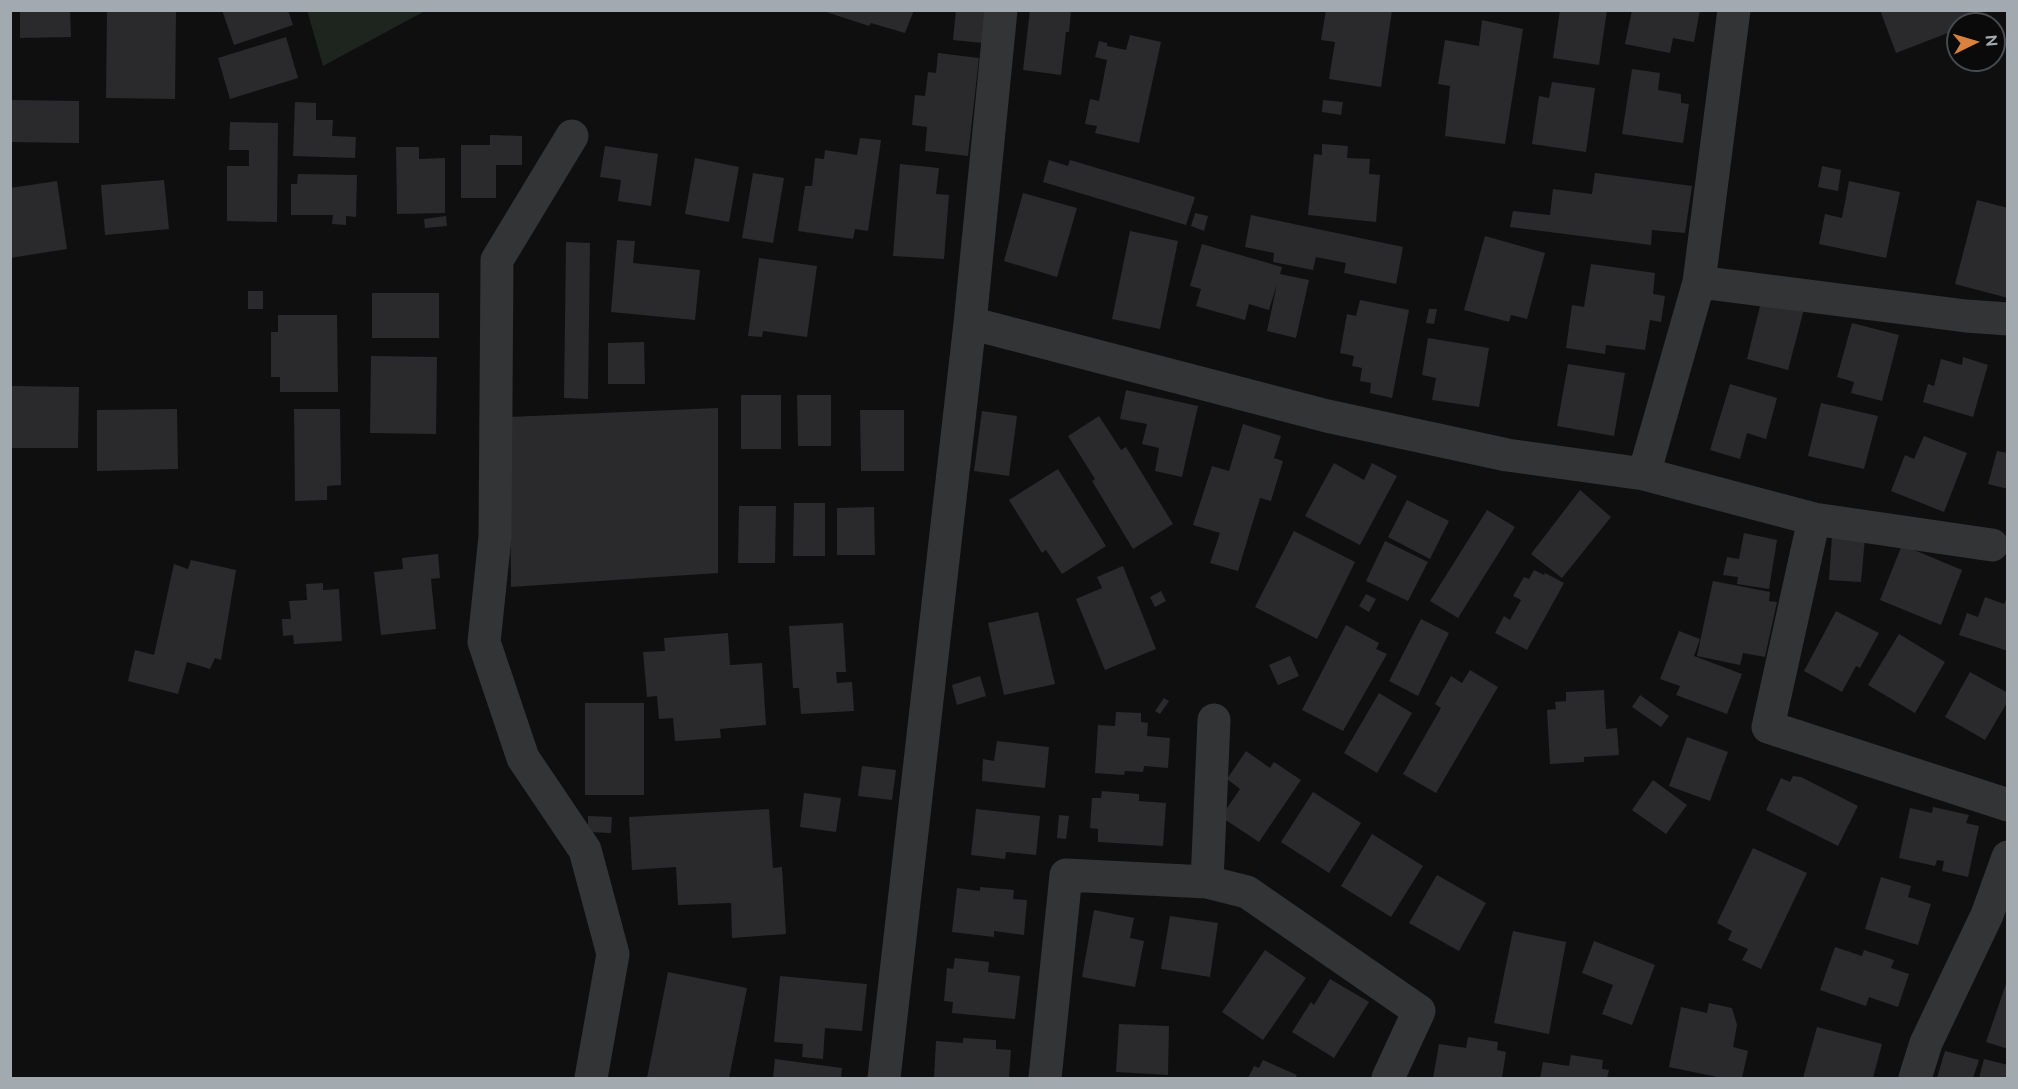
<!DOCTYPE html>
<html>
<head>
<meta charset="utf-8">
<style>
  body { margin:0 }
  #map { position:relative; width:2018px; height:1089px; overflow:hidden; background:#0f0f10; font-family:Ubuntu,sans-serif }
  canvas { display:block }
  .frame { position:absolute; inset:0; border:12px solid #a2a9af; pointer-events:none }
  .north { position:absolute; left:1946px; top:12px; width:60px; height:60px; box-sizing:border-box; background:#0a0a0b; border:2px solid #474a4d; border-radius:50%; rotate:85deg; font-size:16px; font-weight:700; line-height:24px; text-align:center; color:#a2a9af }
  .north::after { content:''; display:block; margin:auto; width:21px; height:27px; background:#d9813e; clip-path:polygon(50% 0,100% 100%,50% 72%,0 100%) }
</style>
</head>
<body>
<div id="map">
<canvas width="2018" height="1089"></canvas>
<div class="frame"></div>
<div class="north">N</div>
</div>
<script>
const c = document.querySelector('canvas').getContext('2d');
c.lineJoin = 'round';
function fill(path, color) {
  c.fillStyle = color;
  c.fill(path, 'evenodd');
}
function strokePath(path, color, width, dash) {
  c.strokeStyle = color;
  c.lineWidth = width;
  c.lineCap = dash ? 'butt' : 'round';
  c.setLineDash(dash || []);
  c.stroke(path);
}
const green = new Path2D(`
  M307,10H425V11L323,66Z`);
const building = new Path2D(`
  M20,10H70L71,37L20,38Z
  M107,10H176L175,99L106,98Z
  M222,10H288L293,25L234,45Z
  M820,10H914L905,33L871,23L869,26Z
  M956,10H987L983,43L953,40Z
  M1030,10L1071,11L1069,32H1066L1061,75L1023,70Z
  M1326,10H1392L1381,87L1329,79L1335,42L1321,40Z
  M1560,10H1607L1599,65L1553,58Z
  M1632,10H1700L1694,42L1673,38L1670,53L1625,44Z
  M1880,10H1971L1976,23L1958,24V29L1896,53Z
  M1482,20L1523,29L1505,144L1445,136L1450,86L1438,84L1445,40L1479,46Z
  M1130,35L1161,42L1139,143L1095,133L1097,126L1085,124L1090,99L1099,101L1107,60L1095,57L1099,41L1107,43V46L1126,50Z
  M286,37L298,78L230,99L218,58Z
  M938,53L979,58L968,156L925,151L927,127L912,125L915,95L925,96L928,72L936,73Z
  M1632,69L1660,73L1658,90L1681,94V103L1689,104L1683,143L1622,134Z
  M1552,82L1595,88L1586,152L1532,144L1539,96L1549,98Z
  M10,100L79,101V143L10,142Z
  M1323,100L1343,102L1341,115L1322,112Z
  M295,102L316,103V120H333L332,136L356,137L355,158L293,156Z
  M230,122L278,123L277,222L227,221V166H249V150H229Z
  M490,135L522,136V165H496V198H461V145H490Z
  M860,138L881,140L868,231L855,229L853,239L798,231L805,186H812L815,158L824,159L825,150L857,155Z
  M1322,144L1348,146L1347,158L1370,159L1369,174L1380,175L1376,222L1308,215L1314,154L1322,155Z
  M605,146L658,154L651,206L618,201L621,180L600,177Z
  M396,147H419V159L445,158V213L397,214Z
  M695,158L739,167L729,222L685,214Z
  M1049,160L1068,166L1070,160L1195,197L1186,225L1043,182Z
  M900,164L939,168L936,194L949,195L944,259L893,256Z
  M1822,166L1841,170L1838,191L1818,187Z
  M753,173L784,178L773,243L742,238Z
  M1595,173L1692,186L1685,233L1652,230L1651,245L1510,227L1513,211L1550,215L1553,189L1592,194Z
  M298,174L357,175L356,217L346,216V225L332,224L333,215H291V184H297Z
  M164,180L169,229L105,235L101,185Z
  M57,181L67,249L10,258V188Z
  M1849,181L1900,192L1886,258L1819,244L1825,214L1842,218Z
  M1023,193L1077,208L1057,277L1004,261Z
  M1977,200L2008,208V298L1955,284Z
  M1195,213L1208,216L1204,231L1191,226Z
  M1251,215L1403,247L1396,284L1344,273L1346,263L1316,257L1313,270L1273,262L1274,253L1245,247Z
  M446,216L447,226L425,228L424,219Z
  M1130,231L1178,241L1160,329L1112,319Z
  M1485,236L1545,253L1527,319L1511,315L1509,322L1464,310Z
  M617,240L635,241L633,263L700,270L695,320L611,312Z
  M566,242L590,243L588,399L564,398Z
  M1202,244L1282,267L1280,274L1309,280L1296,338L1267,331L1277,284L1269,310L1249,304L1245,320L1196,306L1201,289L1190,286Z
  M759,258L817,266L807,337L763,331L762,337L748,336Z
  M1591,264L1655,273L1653,294L1665,296L1661,322L1650,320L1645,350L1606,345L1605,354L1566,348L1572,305L1584,307Z
  M248,291H263V309H248Z
  M372,293H439V338H372Z
  M1762,298L1804,309L1788,370L1747,359Z
  M1360,300L1409,310L1392,398L1370,393L1371,383L1360,381L1362,368L1352,366L1354,356L1340,353L1347,314L1356,316Z
  M1429,309H1437L1434,324L1426,323Z
  M278,315H337L338,392H280V377H271V332H278Z
  M1852,323L1899,335L1882,401L1851,393L1854,382L1837,377Z
  M1428,338L1489,348L1479,407L1432,400L1436,378L1422,375Z
  M644,342L645,384H608V343Z
  M371,356L437,357L436,434L370,433Z
  M1963,357L1988,365L1973,417L1923,402L1928,384L1934,386L1941,359L1962,365Z
  M1568,364L1625,373L1614,436L1557,426Z
  M1730,384L1777,398L1766,439L1747,433L1740,459L1710,450Z
  M12,386L79,387L78,448H12Z
  M1126,390L1198,406L1182,477L1155,471L1159,448L1142,444L1147,424L1120,419Z
  M741,395H781V449H741Z
  M797,395H831V446H798Z
  M1821,403L1878,416L1864,469L1808,456Z
  M718,408V573L511,587L509,417Z
  M177,409L178,469L97,471V410Z
  M294,409H340L341,485L327,486V500L295,501Z
  M860,410H904V471H861Z
  M982,411L1017,416L1009,476L974,471Z
  M1099,416L1121,450L1126,447L1173,524L1133,549L1092,481L1095,479L1068,436Z
  M1243,424L1281,436L1274,458L1283,461L1271,501L1260,498L1238,571L1210,563L1220,533L1193,525L1212,466L1229,471Z
  M1924,436L1967,453L1944,512L1891,491L1905,455L1914,459Z
  M1997,451L2008,453V489L1988,484Z
  M1334,463L1364,480L1372,463L1397,476L1360,545L1305,516Z
  M1058,469L1106,546L1062,574L1046,550L1042,553L1009,500Z
  M1580,490L1611,517L1562,578L1531,554Z
  M1407,500L1449,521L1430,559L1388,537Z
  M794,503H825V556H793Z
  M739,506H776L775,563H738Z
  M874,507L875,555H837V508Z
  M1487,510L1515,527L1458,618L1430,601Z
  M1294,531L1355,562L1317,639L1255,607Z
  M1744,533L1777,540L1769,589L1737,584L1738,577L1723,575L1727,557L1739,559Z
  M1832,535L1865,538L1861,582L1829,580Z
  M1385,541L1428,562L1408,601L1366,581Z
  M1902,545L1962,570L1941,625L1880,600Z
  M438,554L440,578L431,579L436,629L381,635L374,572L403,569L402,558Z
  M191,560L236,570L221,660L215,658L210,669L187,662L178,694L128,681L135,650L154,655L174,564L188,569Z
  M1123,566L1156,649L1105,670L1076,599L1102,588L1097,577Z
  M1534,570L1544,575L1545,573L1564,583L1527,650L1495,633L1504,616L1510,620L1521,600L1513,596L1524,577L1529,579Z
  M1713,581L1770,592L1769,601L1777,602L1765,657L1743,653L1740,665L1697,656Z
  M323,583V590L339,589L342,641L294,644L293,635L283,636L282,619H291L289,601L307,600L306,584Z
  M1161,591L1166,601L1155,607L1150,597Z
  M1366,594L1376,599L1369,612L1359,606Z
  M2008,595V651L1959,635L1967,613L1978,617L1985,597L2004,604Z
  M1836,611L1879,633L1860,668L1856,666L1842,692L1804,671Z
  M1038,612L1055,684L1004,695L988,623Z
  M1421,619L1449,633L1418,696L1389,681Z
  M843,623L846,672H836L837,683L852,682L854,711L801,714L799,688H793L789,626Z
  M1346,625L1379,643L1376,649L1387,654L1343,731L1302,710Z
  M1679,631L1700,639L1694,656L1742,674L1727,714L1676,695L1680,686L1660,679Z
  M728,633L730,665L762,663L766,725L720,729L721,738L675,741L673,718L659,719L657,696L647,697L643,652L665,651L664,638Z
  M1899,634L1945,662L1915,713L1868,685Z
  M1290,656L1299,676L1278,685L1269,665Z
  M1470,670L1498,687L1436,793L1403,774L1441,708L1435,704L1451,676L1462,683Z
  M1970,672L2008,693V701L1985,740L1945,717Z
  M980,676L986,696L957,705L952,685Z
  M1604,690L1606,729L1617,728L1619,755L1584,757V762L1550,764L1547,710L1556,709L1555,702L1566,701V692Z
  M1379,693L1412,713L1377,773L1344,753Z
  M1640,695L1669,716L1661,727L1632,707Z
  M1164,698L1169,701L1160,714L1155,711Z
  M585,703H644V795H585Z
  M1116,712L1141,713V722L1148,723L1147,736L1170,738L1168,768L1144,766L1143,772L1125,771L1124,775L1095,773L1098,725L1115,726Z
  M1687,737L1728,752L1710,801L1669,786Z
  M997,741L1049,747L1045,788L982,781L983,759L994,761Z
  M1246,751L1270,768L1274,762L1301,780L1259,842L1221,817L1240,789L1227,779Z
  M862,766L896,770L892,800L858,796Z
  M1793,776L1801,777L1858,806L1838,846L1766,810L1781,778L1790,782Z
  M1653,780L1687,805L1666,834L1632,810Z
  M1102,791L1139,794V801L1166,803L1163,846L1098,842V829L1090,828L1092,798H1101Z
  M1313,792L1361,823L1329,873L1281,842Z
  M804,793L841,798L836,832L800,827Z
  M1933,807L1969,815L1966,823L1979,826L1968,877L1942,871L1944,861L1937,860L1935,866L1899,858L1910,808L1932,813Z
  M769,809L773,868L782,867L786,934L732,938L731,903L678,905L676,867L632,870L629,817Z
  M976,809L1040,816L1036,855L1006,852L1005,859L971,855Z
  M1059,815L1069,816L1066,839L1057,838Z
  M588,816L612,817L611,833L588,832Z
  M1372,834L1423,866L1391,917L1341,886Z
  M1753,848L1807,873L1761,969L1742,960L1748,949L1728,940L1732,931L1717,923Z
  M1437,875L1486,903L1459,951L1409,923Z
  M1881,877L1911,886L1908,897L1931,904L1918,945L1865,929Z
  M980,887L1014,890L1013,899L1027,900L1024,935L994,931V937L952,932L957,888L980,891Z
  M1094,910L1134,918L1130,938L1144,941L1135,987L1082,977Z
  M1170,916L1218,923L1210,977L1161,969Z
  M1513,931L1566,942L1549,1034L1494,1023Z
  M1594,941L1655,965L1632,1025L1602,1014L1613,985L1582,973Z
  M1835,947L1862,956L1864,950L1894,960L1891,968L1909,974L1898,1007L1869,997L1866,1006L1820,990Z
  M1265,950L1306,978L1263,1040L1222,1012Z
  M955,958L989,962L988,972L1020,976L1015,1019L952,1013L953,1002L944,1001L947,968L953,969Z
  M668,972L747,988L729,1078H647Z
  M780,976L867,984L862,1031L825,1028L823,1059L802,1057L803,1044L774,1042Z
  M2008,978V1049L1986,1042Z
  M1330,979L1369,1002L1334,1058L1292,1032L1311,1002L1314,1005Z
  M1709,1003L1732,1008L1737,1025L1733,1047L1748,1051L1742,1078H1722L1669,1067L1681,1007L1707,1013Z
  M1119,1024L1169,1026L1168,1075L1116,1072Z
  M1817,1027L1882,1044L1873,1078H1803Z
  M1468,1037L1498,1042L1497,1050L1506,1052L1502,1078H1433L1439,1044L1466,1048Z
  M963,1038L996,1040V1049L1011,1050L1009,1078H934L936,1041L963,1043Z
  M1945,1051L1979,1060L1973,1078H1937Z
  M1571,1055L1603,1060L1602,1069L1609,1070L1607,1078H1540L1543,1062L1569,1066Z
  M775,1059L842,1068L841,1078H773Z
  M1984,1059L2008,1065V1078H1979Z
  M1263,1060L1297,1075L1295,1078H1248L1254,1066L1259,1068Z`);
const minor = new Path2D(`
  M572,136L497,260L495,537L484,642L523,758L585,850L613,954L591,1078
  M1699,282L1734,10
  M970,323L1327,416L1507,455L1644,474L1699,282L1966,316L2008,319
  M1644,474L1814,519L1992,545
  M1814,519L1768,727L2008,805
  M1207,882L1214,720
  M884,1078L970,323L1001,10
  M1045,1078L1066,875L1207,882L1247,892L1419,1011L1388,1078
  M1915,1078L1926,1043L1987,915L2008,857`);
fill(green, '#1e241e');
fill(building, '#2a2a2c');
strokePath(minor, '#323436', 33);
</script>
</body>
</html>
